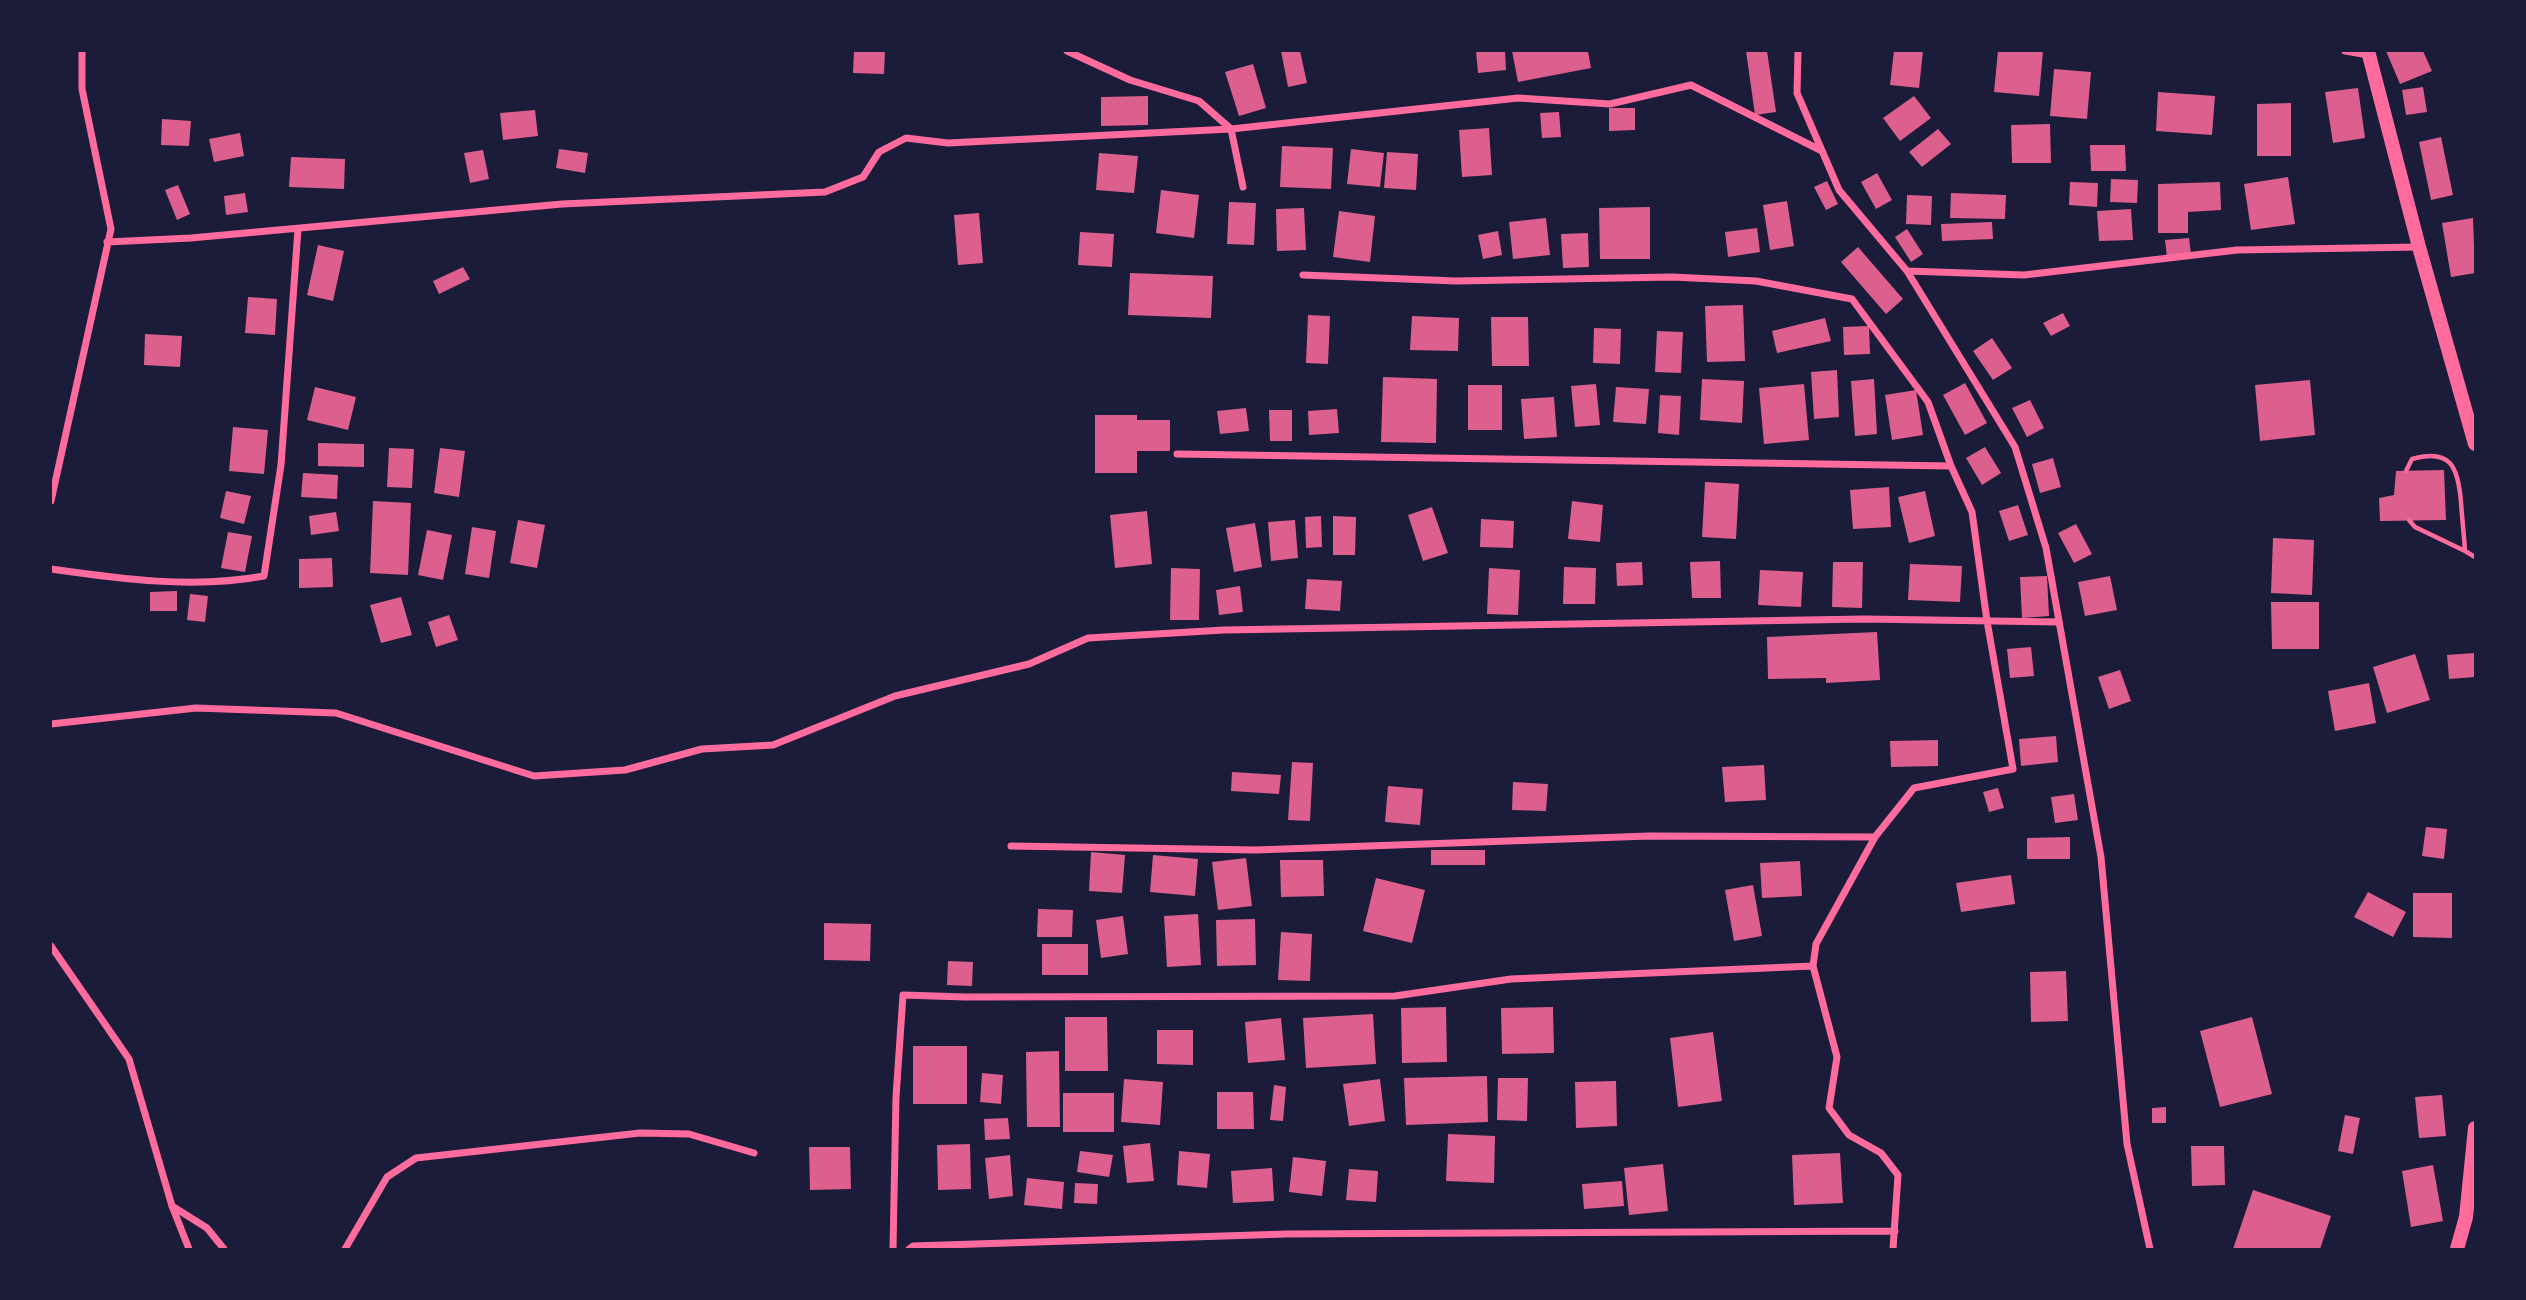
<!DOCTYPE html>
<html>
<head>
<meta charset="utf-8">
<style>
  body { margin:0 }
  #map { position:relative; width:2526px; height:1300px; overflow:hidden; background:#1b1b3a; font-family:"Fira Sans Condensed",sans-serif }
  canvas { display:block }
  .frame { position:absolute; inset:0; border:52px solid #1b1b3a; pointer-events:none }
</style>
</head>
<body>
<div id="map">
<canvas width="2526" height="1300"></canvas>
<div class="frame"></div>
</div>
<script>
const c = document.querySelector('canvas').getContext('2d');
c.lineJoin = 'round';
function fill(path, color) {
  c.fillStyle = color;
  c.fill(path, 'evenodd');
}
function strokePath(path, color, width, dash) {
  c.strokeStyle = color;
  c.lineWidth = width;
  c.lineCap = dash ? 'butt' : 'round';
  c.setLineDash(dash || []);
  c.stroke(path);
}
const building = new Path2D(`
  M854,51H885L884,74L853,73Z
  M1281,51H1300L1307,83L1288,87Z
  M1476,51H1505L1506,70L1478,73Z
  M1512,51H1588L1591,68L1518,82Z
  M1746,51H1767L1776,112L1755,115Z
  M1894,51H1923L1919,88L1890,85Z
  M1998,51H2043L2039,96L1994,92Z
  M2386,51H2423L2432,71L2400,84Z
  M1253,64L1266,108L1239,116L1225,72Z
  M2054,69L2091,72L2087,119L2050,116Z
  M2423,87L2427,112L2406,115L2402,90Z
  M2358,88L2365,138L2333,143L2325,92Z
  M2158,92L2215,96L2212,135L2156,131Z
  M1148,96V125L1101,126V97Z
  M1914,96L1931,118L1900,141L1883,118Z
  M2291,103V156H2257V104Z
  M1609,108H1635V130L1609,131Z
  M535,110L538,136L503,140L500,113Z
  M1559,112L1561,137L1542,138L1540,113Z
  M162,119L191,121L189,146L161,145Z
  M2050,124L2051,163H2012L2011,125Z
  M1489,128L1492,175L1462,177L1459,130Z
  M1938,129L1951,144L1922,167L1909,152Z
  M240,133L244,156L214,162L209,139Z
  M2441,137L2453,195L2431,200L2419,142Z
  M2090,145H2125L2126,171H2091Z
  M1282,146L1333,148L1331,189L1280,187Z
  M559,149L588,153L585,173L556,168Z
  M1351,149L1384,153L1380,187L1347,184Z
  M483,150L489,179L470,183L464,153Z
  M1387,152L1418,154L1416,190L1384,188Z
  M1099,153L1138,156L1134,193L1096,190Z
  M291,157L345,159L344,189L289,187Z
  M1877,173L1892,200L1876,209L1861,182Z
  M2288,177L2295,224L2251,230L2244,184Z
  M2111,179L2138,180L2137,203L2110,202Z
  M1827,181L1838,204L1826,210L1814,187Z
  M2070,182L2098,183L2097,207L2069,205Z
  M2220,182L2221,210L2188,212V233H2158V184Z
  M178,185L190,214L177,220L165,190Z
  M1161,190L1199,195L1194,238L1156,233Z
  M245,193L248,212L226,215L224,196Z
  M1951,193L2006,195L2005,219L1950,218Z
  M1907,195L1932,196L1931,225L1906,224Z
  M1787,201L1794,246L1770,250L1763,205Z
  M1229,202L1256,203L1254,245L1227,244Z
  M1650,207V259H1600L1599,208Z
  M1304,208L1306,250L1277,251L1276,209Z
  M2131,209L2133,240L2099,241L2097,211Z
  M1339,211L1375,216L1370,262L1333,257Z
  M979,213L983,263L958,265L954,215Z
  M1546,218L1550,255L1513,259L1509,222Z
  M2473,218L2475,273L2451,277L2442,223Z
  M1992,222L1993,239L1942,241L1941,224Z
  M1757,228L1760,252L1728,257L1725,232Z
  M1907,229L1923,254L1911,262L1895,237Z
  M1498,231L1502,255L1483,259L1478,235Z
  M1080,232L1114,234L1112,267L1078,265Z
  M1588,233L1589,267L1563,268L1561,234Z
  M2189,238L2191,254L2167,257L2165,240Z
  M318,245L344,251L333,301L307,295Z
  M1858,247L1903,299L1886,314L1841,262Z
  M463,267L470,279L439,294L433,281Z
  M1130,273L1213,276L1211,318L1128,315Z
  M248,297L277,299L275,335L245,333Z
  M1743,305L1745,361L1707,362L1705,306Z
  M2063,313L2070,326L2051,336L2043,323Z
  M1308,315L1330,316L1328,364L1306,363Z
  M1412,316L1459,318L1458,351L1410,350Z
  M1491,317H1528L1529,366H1492Z
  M1825,318L1831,341L1777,353L1772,331Z
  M1869,326L1870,354L1844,355L1843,327Z
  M1594,328L1621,329L1620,364L1593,363Z
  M1657,331L1683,332L1681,373L1655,372Z
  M145,334L182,336L180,367L144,365Z
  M1992,338L2012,368L1993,380L1973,351Z
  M1837,370L1839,417L1814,419L1811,372Z
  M1383,377L1437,379L1436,443L1381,442Z
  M1702,379L1744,381L1742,423L1700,420Z
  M1874,379L1877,434L1855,436L1851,381Z
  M2310,380L2315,435L2260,441L2255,385Z
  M1965,383L1987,423L1965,435L1943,395Z
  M1596,384L1600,425L1575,427L1571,386Z
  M1804,384L1809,440L1764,444L1759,388Z
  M1468,385H1502V430H1468Z
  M315,387L356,397L348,430L307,420Z
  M1616,387L1649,389L1646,424L1613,422Z
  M1916,390L1923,435L1892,440L1885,395Z
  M1660,395L1681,396L1679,435L1658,433Z
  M1554,397L1557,437L1524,439L1521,399Z
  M2030,400L2044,428L2027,437L2012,408Z
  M1246,408L1249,431L1220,434L1217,411Z
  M1337,409L1339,433L1309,435L1308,411Z
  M1269,410H1292V441H1270Z
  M1095,415H1137V420H1170V451H1137V473H1095Z
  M233,427L268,430L264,474L229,471Z
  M318,443L364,444V467L318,466Z
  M1985,447L2001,473L1982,485L1966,458Z
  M389,448L414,449L412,488L387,487Z
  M440,448L465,451L459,497L434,493Z
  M2053,458L2061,487L2040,493L2032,464Z
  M2444,470L2446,520L2380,521L2379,498L2394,495L2396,471Z
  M303,473L338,475L337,499L301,497Z
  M1705,482L1739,484L1736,539L1702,537Z
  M1889,487L1891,527L1853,529L1850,490Z
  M226,491L251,496L244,524L220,518Z
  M1925,491L1935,536L1909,543L1898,497Z
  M373,501L411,503L408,575L370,573Z
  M1572,501L1603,505L1600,542L1568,539Z
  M2018,505L2028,535L2009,541L1999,511Z
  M1432,507L1448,553L1423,561L1408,515Z
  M1147,511L1152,564L1115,568L1110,515Z
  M336,512L339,531L311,535L309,516Z
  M1321,516L1322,547L1306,548L1305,517Z
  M1333,516L1356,517L1355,555H1333Z
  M1481,519L1514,521L1513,548L1480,547Z
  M518,520L545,525L537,568L510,563Z
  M1295,520L1298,558L1271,561L1268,522Z
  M1255,523L1262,567L1234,572L1226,528Z
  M2076,524L2092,554L2074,563L2058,533Z
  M472,527L496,531L489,578L465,574Z
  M427,530L452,535L443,580L418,575Z
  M228,532L252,536L245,572L221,568Z
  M2273,538L2314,540L2312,595L2271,593Z
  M332,558L333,587L299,588V559Z
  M1720,561L1721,598H1692L1690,562Z
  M1642,562L1643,585L1617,586L1616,563Z
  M1833,562H1863L1862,608L1832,607Z
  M1910,564L1962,566L1960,602L1908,600Z
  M1564,567L1596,568L1595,604H1563Z
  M1171,568L1200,569L1199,620H1170Z
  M1489,568L1520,570L1518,615L1487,614Z
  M1760,570L1803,572L1801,607L1758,605Z
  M2047,576L2049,616L2022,618L2020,577Z
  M2110,576L2117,610L2085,616L2078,582Z
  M1307,579L1342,581L1340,611L1305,609Z
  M1240,586L1243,612L1219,615L1216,590Z
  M177,591V611H150V592Z
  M190,594L208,596L205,622L187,620Z
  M401,597L412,635L381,643L370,605Z
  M2271,602H2319V649H2272Z
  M449,615L458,640L436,647L428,622Z
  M1877,632L1880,680L1826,683V678L1768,679L1767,637Z
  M2031,647L2034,676L2010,678L2007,649Z
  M2475,653V677L2449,679L2447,655Z
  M2415,654L2430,700L2387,713L2373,667Z
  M2120,670L2131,701L2109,709L2098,677Z
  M2369,683L2376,723L2335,731L2328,691Z
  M2056,736L2058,762L2021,766L2019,739Z
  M1938,740V766L1891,767L1890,741Z
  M1292,762L1313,763L1310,821L1288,820Z
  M1764,765L1766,800L1725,802L1722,767Z
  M1232,772L1281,775L1279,794L1231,791Z
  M1513,782L1548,784L1546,811L1512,810Z
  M1388,786L1423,789L1420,825L1385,822Z
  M1998,788L2004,808L1989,812L1983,792Z
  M2074,794L2078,820L2055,823L2051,797Z
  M2426,827L2447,829L2444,859L2422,856Z
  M2070,837V859H2027V838Z
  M1431,850H1485V865H1431Z
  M1091,852L1125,855L1122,893L1089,891Z
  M1153,855L1198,859L1195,896L1150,892Z
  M1246,858L1252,906L1218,910L1212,862Z
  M1280,860H1323L1324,896L1281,897Z
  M1800,861L1802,896L1762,898L1760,863Z
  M2011,875L2015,904L1961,912L1956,883Z
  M1376,878L1425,890L1412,943L1363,931Z
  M1753,885L1762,936L1734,941L1725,890Z
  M2368,892L2406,912L2393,937L2354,917Z
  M2413,893H2452V938L2413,937Z
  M1038,909L1073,910L1072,937H1037Z
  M1198,914L1201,965L1167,967L1164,916Z
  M1123,916L1128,954L1101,958L1096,920Z
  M1255,919L1256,965L1217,966L1216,920Z
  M824,923L871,924L870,961L824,960Z
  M1281,932L1312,934L1310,981L1278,980Z
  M1042,944H1088V975H1042Z
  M948,961L973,962L972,986L947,985Z
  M2066,971L2068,1021L2031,1022L2030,972Z
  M1446,1007L1447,1062L1402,1063L1401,1008Z
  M1553,1007L1554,1053L1502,1054L1501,1008Z
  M1373,1014L1376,1064L1306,1068L1303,1018Z
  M1065,1017H1107L1108,1071H1065Z
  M2252,1017L2272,1094L2220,1107L2200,1031Z
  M1281,1018L1285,1060L1248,1063L1245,1022Z
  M1157,1030H1193V1065L1157,1064Z
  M1713,1032L1722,1101L1678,1107L1670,1038Z
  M913,1046H967V1104H913Z
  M1059,1051L1060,1127H1027L1026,1052Z
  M982,1073L1003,1075L1001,1104L980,1102Z
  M1487,1076L1488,1122L1406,1125L1404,1078Z
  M1498,1078H1528L1527,1121L1497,1120Z
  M1124,1079L1163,1082L1160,1125L1121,1122Z
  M1380,1079L1385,1121L1349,1126L1343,1084Z
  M1616,1081L1617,1126L1576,1128L1575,1082Z
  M1274,1085L1286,1087L1283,1121L1270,1120Z
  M1217,1092H1253L1254,1129H1217Z
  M1063,1093H1114V1132H1063Z
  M2442,1095L2446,1136L2419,1138L2415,1097Z
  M2166,1107V1123H2152V1108Z
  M2345,1115L2360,1118L2353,1154L2338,1151Z
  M1008,1118L1010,1139L985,1140L984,1119Z
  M1448,1134L1495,1136L1494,1183L1446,1181Z
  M1150,1143L1154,1181L1127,1183L1123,1146Z
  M970,1144L971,1189L938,1190L937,1145Z
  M2191,1146H2224L2225,1185L2192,1186Z
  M809,1147H850L851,1189L810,1190Z
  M1080,1151L1113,1155L1109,1177L1077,1172Z
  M1179,1151L1210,1154L1207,1188L1177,1185Z
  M1840,1153L1843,1203L1794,1205L1792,1155Z
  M1010,1155L1013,1196L989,1199L985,1158Z
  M1293,1157L1326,1161L1322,1196L1289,1192Z
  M1663,1164L1668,1211L1629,1215L1624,1168Z
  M2433,1165L2443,1221L2411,1227L2402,1171Z
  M1272,1168L1274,1201L1233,1203L1231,1171Z
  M1349,1169L1378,1171L1376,1202L1346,1200Z
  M1027,1178L1064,1182L1062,1209L1024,1205Z
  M1622,1181L1624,1206L1584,1209L1582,1184Z
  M1075,1183L1098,1184L1097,1204L1074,1203Z
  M2253,1190L2331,1216L2320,1249H2233Z`);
const service = new Path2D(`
  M2406,471L2412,459C2451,448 2458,467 2461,502C2462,518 2464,535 2465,551L2415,527L2409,520
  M2465,551L2475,557`);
const minor = new Path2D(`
  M1067,51L1130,80L1199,101L1231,129L1243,187
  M1798,51L1797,93L1839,190L1907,271
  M2345,51L2369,55
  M107,242L191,238L562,204L825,192L863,177L879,152L906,138L948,143L1231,129L1518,98L1610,104L1691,85L1822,151
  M1303,275L1456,281L1672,277L1756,281L1852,299L1928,402L1951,466
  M1177,454L1951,466L1972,512L1987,621L2013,769L1914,788L1875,837L1816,944L1813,966L1837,1057L1829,1108L1849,1135L1881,1153L1898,1175L1893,1249
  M51,501L111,229L82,89V51
  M51,569C121,579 193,589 264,576L281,465L298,229
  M51,724L196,708L336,713L534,776L625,770L702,749L773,745L895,696L1029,664L1088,638L1224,630L1865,619L2058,622
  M1011,846L1256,850L1649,836L1875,837
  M51,946L129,1059L172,1206L189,1249
  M172,1206L207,1228L224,1249
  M345,1249L387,1177L416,1158L640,1133L689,1134L754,1153
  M893,1249L896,1097L903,995L965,997L1395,996L1511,979L1813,966
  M909,1249L913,1246L1286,1234L1895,1231
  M2150,1249L2127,1144L2101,857L2046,548L2015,447L1907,271L2024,275L2237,250L2419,247`);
const trunk = new Path2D(`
  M2368,51L2419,247L2475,444
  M2457,1249L2466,1217L2475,1128`);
fill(building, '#dd5f8e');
strokePath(service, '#ff6b9d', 4.5);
strokePath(minor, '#ff6b9d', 7);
strokePath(trunk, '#ff6b9d', 14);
</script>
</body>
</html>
